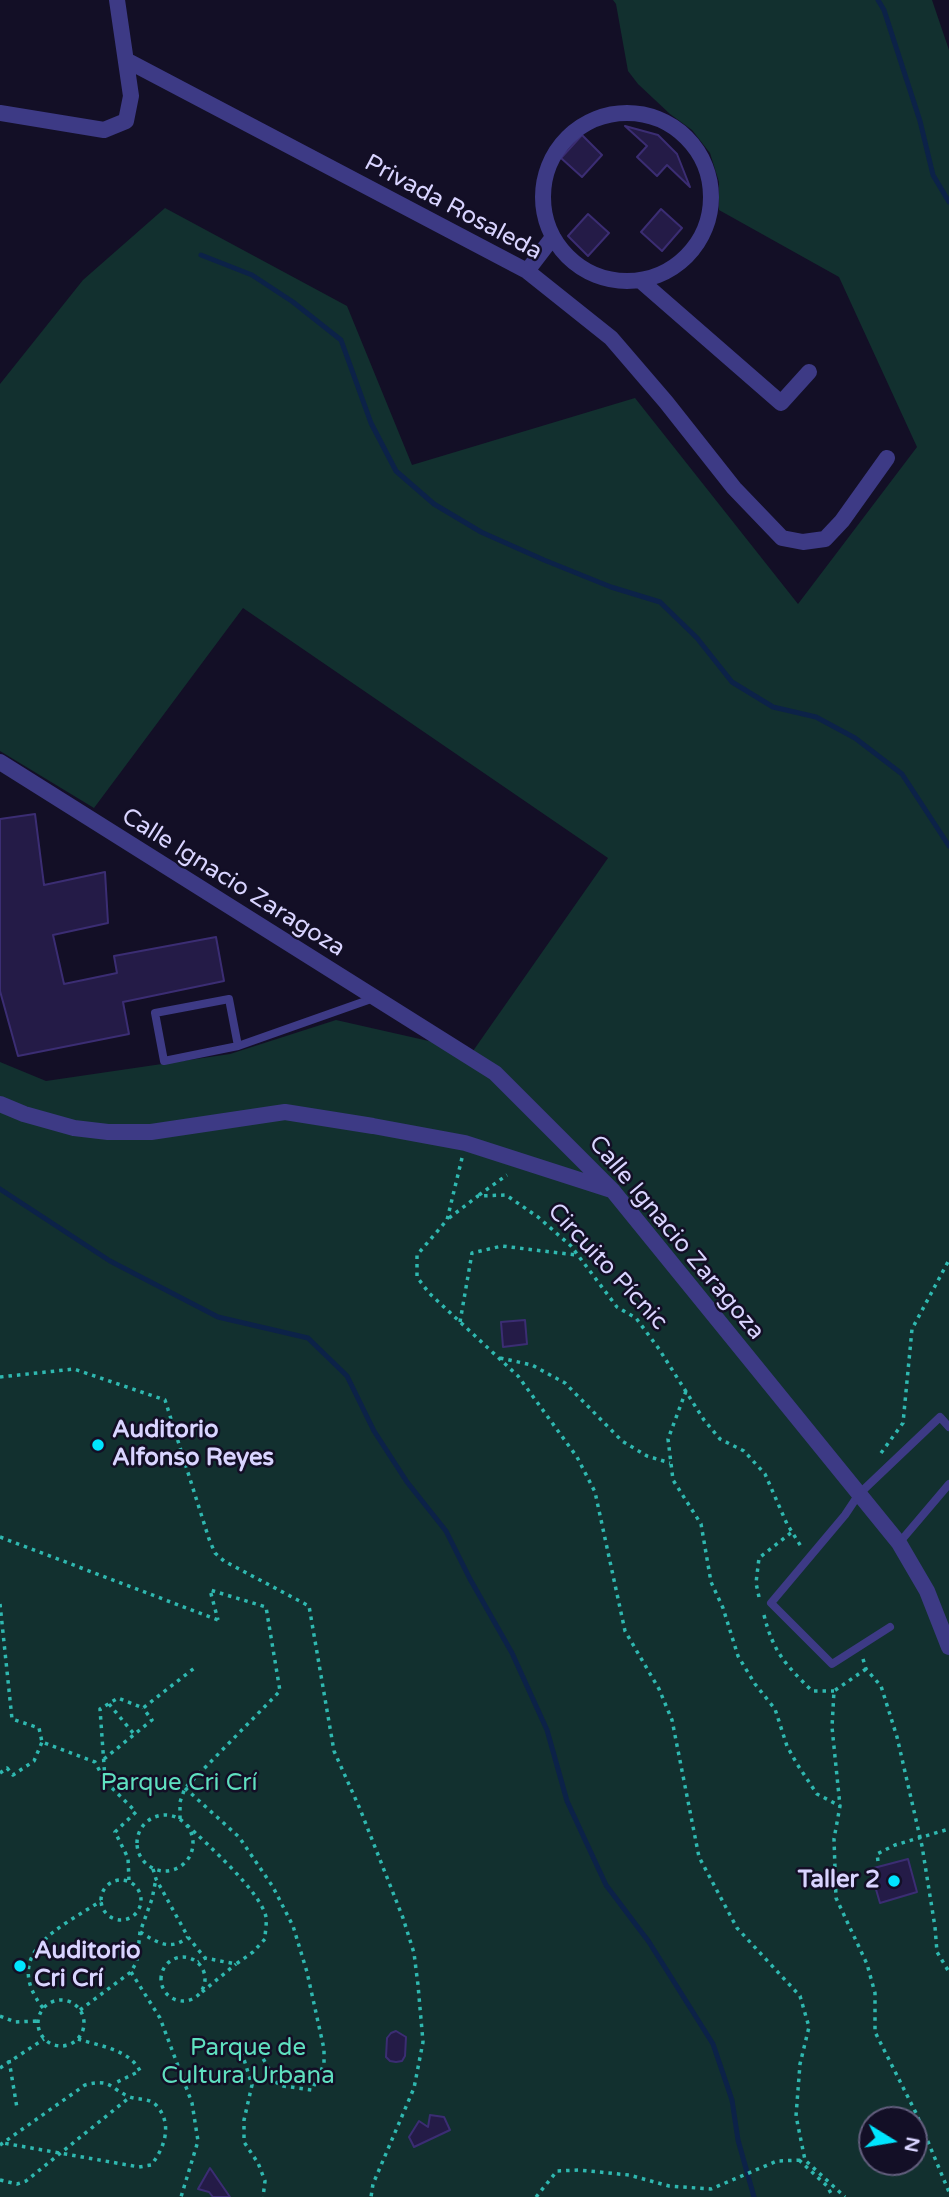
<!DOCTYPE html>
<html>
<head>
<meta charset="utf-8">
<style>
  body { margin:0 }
  #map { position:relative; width:949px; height:2197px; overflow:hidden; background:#130f26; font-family:"Varela Round",sans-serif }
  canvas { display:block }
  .north { position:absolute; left:858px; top:2106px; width:70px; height:70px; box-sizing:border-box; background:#130f26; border:2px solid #625e7d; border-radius:50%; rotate:101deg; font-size:19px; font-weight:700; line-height:28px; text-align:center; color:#d9d4ff }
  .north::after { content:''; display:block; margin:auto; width:24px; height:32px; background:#00e5ff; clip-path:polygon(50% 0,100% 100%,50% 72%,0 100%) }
</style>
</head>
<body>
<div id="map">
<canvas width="949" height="2197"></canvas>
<div class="north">N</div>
</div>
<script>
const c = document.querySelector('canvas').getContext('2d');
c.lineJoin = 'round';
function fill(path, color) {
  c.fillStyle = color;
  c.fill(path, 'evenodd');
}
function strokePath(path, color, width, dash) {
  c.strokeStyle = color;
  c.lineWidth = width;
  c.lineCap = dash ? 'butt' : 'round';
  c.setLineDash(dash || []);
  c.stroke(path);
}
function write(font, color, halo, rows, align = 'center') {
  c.font = font + ' "Varela Round",sans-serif';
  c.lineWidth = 5;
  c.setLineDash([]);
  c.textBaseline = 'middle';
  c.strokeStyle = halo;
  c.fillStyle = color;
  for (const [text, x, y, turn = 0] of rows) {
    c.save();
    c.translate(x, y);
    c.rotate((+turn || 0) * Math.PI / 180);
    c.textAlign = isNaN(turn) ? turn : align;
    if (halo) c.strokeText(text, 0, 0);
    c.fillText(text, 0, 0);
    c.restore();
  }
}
const green = new Path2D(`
  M613,0H932L949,50V2197H0V1062L46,1081L230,1054L336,1020L473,1051L608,858L243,608L94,808L0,751V384L83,280L165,208L347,306L412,465L635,398L798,604L917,447L839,277L719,210V182L710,153L692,130L670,114L638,84L628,71L616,4ZM872,2120H914V2162H872Z`);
const stream = new Path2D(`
  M878,0L884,10L920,121L933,175L949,202
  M201,255L252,275L293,302L341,340L371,423L396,471L434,504L481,532L544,560L611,587L660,602L697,638L732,682L773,707L816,717L855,738L902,774L949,846
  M0,1189L110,1261L218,1317L308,1338L347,1376L374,1431L407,1482L446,1531L470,1579L512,1653L547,1730L567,1801L606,1885L649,1942L713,2044L732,2100L738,2140L754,2197`);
const building = new Path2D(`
  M625,126L658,135L677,154L690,187L667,165L657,176L637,157L647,146Z
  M582,135L602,155L582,177L561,158Z
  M661,209L682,228L662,251L641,232Z
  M588,214L609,233L588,256L568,236Z
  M35,814L44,885L105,872L108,923L53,935L64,984L117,973L114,956L216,937L224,981L123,1002L129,1034L18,1056L0,991V819Z
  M525,1320L527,1344L503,1347L501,1322Z
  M908,1859L917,1892L880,1903L870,1869Z
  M396,2031L406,2037L405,2056L402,2061L396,2062L390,2061L386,2057L387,2038L391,2033Z
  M430,2115L444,2117L450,2130L414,2147L409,2137L419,2121L428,2127Z
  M210,2168L230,2197H213L209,2192L198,2189Z`);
const path = new Path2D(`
  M462,1158L447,1220L417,1255V1277L429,1293L518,1376L577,1457L595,1492L625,1631L659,1689L672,1720L699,1857L737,1928L800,1996L809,2027L800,2064L796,2116L805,2160L845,2197
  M479,1195L507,1175
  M449,1218L478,1196L506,1195L538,1217L571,1246L617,1307L636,1318L659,1349L704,1420L720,1439L744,1451L765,1474L787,1524L802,1548
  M460,1322L472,1253L502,1246L576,1255
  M500,1358L532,1365L565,1383L622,1441L647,1456L670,1463
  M0,1377L74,1369L165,1400L209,1539L215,1553L224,1561L309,1606L334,1751L360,1809L403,1918L414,1953L418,1985L423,2042L414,2088L373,2184L371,2197
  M686,1391L668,1439L673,1480L701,1524L711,1582L723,1608L738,1656L755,1684L775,1709L787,1746L797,1764L817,1794L840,1806
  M881,1453L903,1423L912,1329L949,1260
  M0,1537L218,1620
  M759,1597L756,1583L759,1558L792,1532
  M0,1604L12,1719L39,1728L42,1742L95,1762L105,1781L136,1812L115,1832L128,1858L129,1881
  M764,1615C773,1652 786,1665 812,1691H834
  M863,1659L866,1669L881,1686L897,1737L922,1846L935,1927L937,1952L949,1972
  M866,1669L834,1691L832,1727L840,1806L834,1839L836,1898L867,1964L875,1993V2032L916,2113L949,2192
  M109,1704L134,1734
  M104,1759L152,1720L143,1708
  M0,1773L7,1768L13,1775L34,1761L42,1742
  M105,1779L100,1709L118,1698L143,1708L197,1666
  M185,1788L239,1837L273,1887L293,1926L307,1972L324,2049V2064L312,2090L283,2086L277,2083L257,2048L251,2045L246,2048L242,2053L252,2085L244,2120V2142L258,2163L265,2181L263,2197
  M137 1843a28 28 0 1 1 56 0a28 28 0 1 1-56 0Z
  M180,1819V1802L185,1788L280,1691L266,1607L210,1590L218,1620
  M187,1825C206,1843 261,1892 266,1917C267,1923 265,1932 265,1939L253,1952L236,1964L205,1958
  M878,1861L877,1854L895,1845L949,1829
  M153,1869L156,1879L188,1937L205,1958L198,1962
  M101 1900a20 20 0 1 1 40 0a20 20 0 1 1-40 0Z
  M140,1932C157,1942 170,1952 188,1937
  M161 1979a22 22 0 1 1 44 0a22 22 0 1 1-44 0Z
  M131,1972L160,2018L192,2103L198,2141L181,2197
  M202,1992L236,1964
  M38 2023a23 23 0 1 1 46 0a23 23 0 1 1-46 0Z
  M43,2008C0,1953 61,1927 101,1901
  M80,2010L131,1972L137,1961L140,1932L152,1899L156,1879
  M0,2016L15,2022L38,2021
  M78,2039C99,2046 129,2049 140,2071L113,2084
  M9,2060L17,2108
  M0,2068L44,2039
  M0,2145L85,2085C112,2078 110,2089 130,2097C139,2100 149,2098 156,2105C173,2123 165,2148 151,2165L139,2167L3,2143
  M799,2160L827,2186L833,2197
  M0,2180L17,2184L26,2181L130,2097
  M536,2197L557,2171L579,2170L629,2175L669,2186L711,2189L777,2161L805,2160`);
const service = new Path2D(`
  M238,1046L229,999L155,1013L164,1061L238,1046L374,998
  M899,1543L949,1484
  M890,1627L832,1664L771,1603L845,1515L859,1494L940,1417L949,1427`);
const minor = new Path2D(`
  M126,60L527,271L611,338L666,402L734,488L782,538L803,542L825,539L842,521L887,458
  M0,113L104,130L126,121L131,96L117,0
  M543 197a84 84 0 1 1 168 0a84 84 0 1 1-168 0Z
  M527,271L553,237
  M641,281L781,403L809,372
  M0,762L495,1073L613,1191L899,1543L927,1591L949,1647
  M0,1104L24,1114L74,1128L108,1132H151L285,1112L373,1126L465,1143L611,1190`);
const markers = [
  [98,1445,7,"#00e5ff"],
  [894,1881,7,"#00e5ff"],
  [20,1966,7,"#00e5ff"]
];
const streetNames = [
  ["Privada Rosaleda",453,208,28],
  ["Calle Ignacio Zaragoza",233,883,32],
  ["Calle Ignacio Zaragoza",676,1238,50],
  ["Circuito Pícnic",607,1267,47]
];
const poiNames = [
  ["Auditorio",112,1431],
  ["Alfonso Reyes",112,1459],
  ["Taller 2",880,1881,"right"],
  ["Auditorio",34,1952],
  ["Cri Crí",34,1980]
];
const parkNames = [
  ["Parque Cri Crí",179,1784],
  ["Parque de",248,2049],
  ["Cultura Urbana",248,2077]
];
fill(green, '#12302f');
strokePath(stream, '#0c2248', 5);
fill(building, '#241b47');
strokePath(building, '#3b2d73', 2);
strokePath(path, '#2fb8b0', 3.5, [3.5, 5]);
strokePath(service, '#3d3a85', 8);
strokePath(minor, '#3d3a85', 16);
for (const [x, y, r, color] of markers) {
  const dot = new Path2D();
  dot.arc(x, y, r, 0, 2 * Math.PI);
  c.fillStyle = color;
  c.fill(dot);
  strokePath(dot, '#130f26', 2.5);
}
write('24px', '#d9d4ff', '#130f26', streetNames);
write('bold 24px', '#d9d4ff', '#130f26', poiNames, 'left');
write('24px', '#5fe0c0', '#130f26', parkNames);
</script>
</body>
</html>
